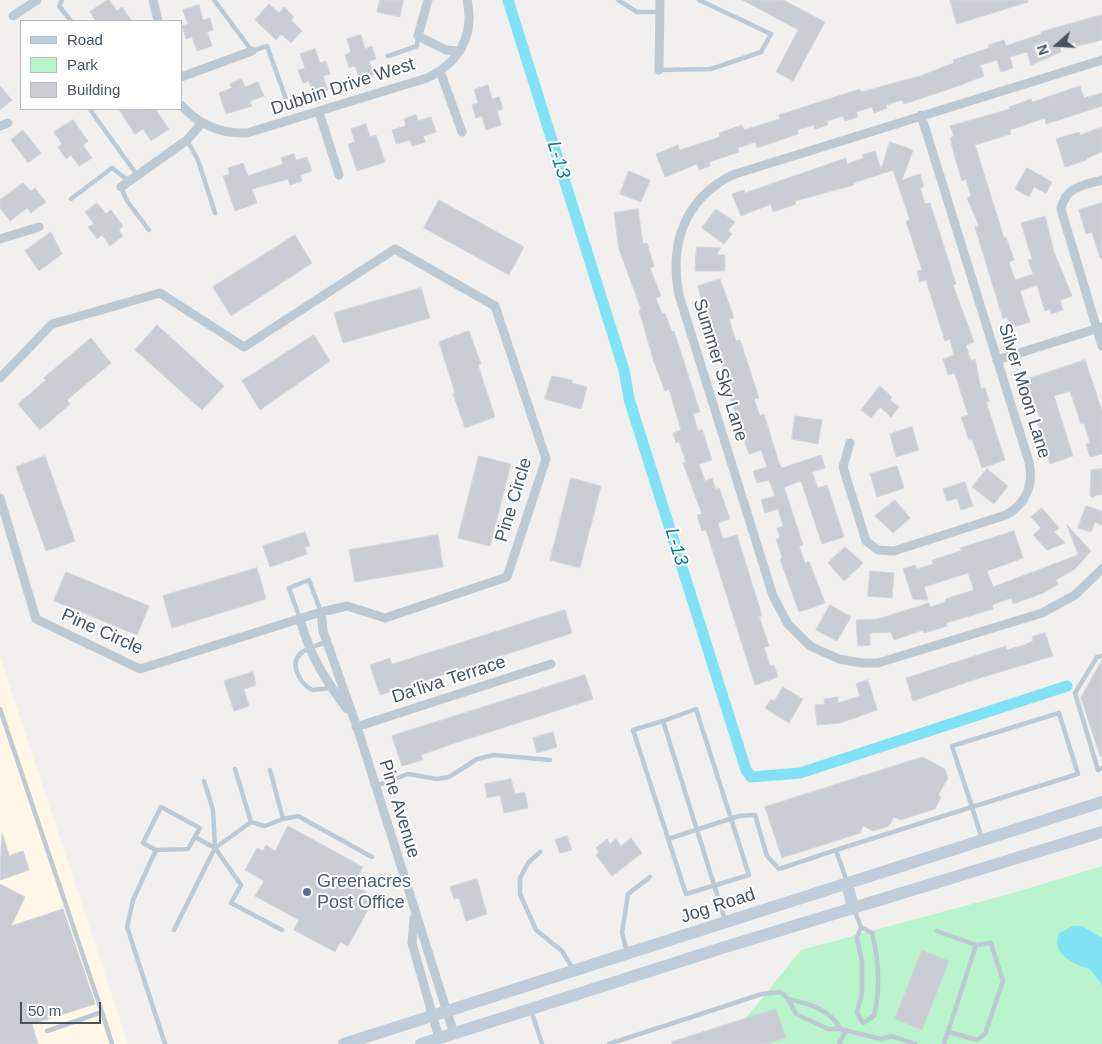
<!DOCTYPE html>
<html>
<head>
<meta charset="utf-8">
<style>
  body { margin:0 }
  #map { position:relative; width:1102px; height:1044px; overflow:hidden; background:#f2efef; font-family:Helvetica,sans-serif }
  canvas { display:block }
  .legend { position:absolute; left:20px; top:20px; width:162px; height:90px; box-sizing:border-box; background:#fff; border:1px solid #b5bbbf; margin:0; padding:6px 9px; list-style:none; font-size:15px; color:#45545f }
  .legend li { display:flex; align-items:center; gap:10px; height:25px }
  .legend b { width:25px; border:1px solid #b5bbbf }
  .north { position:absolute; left:1032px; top:20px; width:50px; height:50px; -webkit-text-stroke:4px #fff; paint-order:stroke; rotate:251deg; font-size:14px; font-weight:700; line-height:20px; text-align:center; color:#45545f }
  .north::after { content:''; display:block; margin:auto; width:18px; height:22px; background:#45545f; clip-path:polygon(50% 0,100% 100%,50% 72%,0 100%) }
  .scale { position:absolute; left:20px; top:1002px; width:81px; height:22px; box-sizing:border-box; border:2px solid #45545f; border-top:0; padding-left:6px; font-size:15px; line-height:18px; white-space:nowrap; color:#45545f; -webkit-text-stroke:4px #fff; paint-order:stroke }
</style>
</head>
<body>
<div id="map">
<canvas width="1102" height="1044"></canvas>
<ul class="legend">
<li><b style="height:6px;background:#c0cdda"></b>Road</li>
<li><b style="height:14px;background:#b9f4cd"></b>Park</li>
<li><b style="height:14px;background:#caced4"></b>Building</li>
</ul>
<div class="north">N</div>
<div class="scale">50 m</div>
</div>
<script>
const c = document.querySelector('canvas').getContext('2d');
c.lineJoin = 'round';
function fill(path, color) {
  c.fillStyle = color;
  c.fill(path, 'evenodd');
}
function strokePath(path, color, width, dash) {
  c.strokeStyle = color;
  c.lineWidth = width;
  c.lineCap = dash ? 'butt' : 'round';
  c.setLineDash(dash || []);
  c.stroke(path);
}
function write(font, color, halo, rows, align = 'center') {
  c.font = font + ' Helvetica,sans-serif';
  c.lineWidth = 4;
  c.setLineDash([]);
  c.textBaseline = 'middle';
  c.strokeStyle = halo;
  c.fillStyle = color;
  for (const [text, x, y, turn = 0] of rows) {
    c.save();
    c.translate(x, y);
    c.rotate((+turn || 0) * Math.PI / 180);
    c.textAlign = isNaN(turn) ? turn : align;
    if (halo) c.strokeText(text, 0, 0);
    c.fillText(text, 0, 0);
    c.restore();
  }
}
const commercial = new Path2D(`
  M0,657L128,1044H0Z`);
const green = new Path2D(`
  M1102,866V1044H725L801,950L1020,891Z`);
const water = new Path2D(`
  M1073,926H1082L1102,938V985L1090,969C1076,965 1050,955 1059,933Z`);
const canal = new Path2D(`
  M508,0L624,370L629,399L746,770L751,777L800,773L1067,686`);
const building = new Path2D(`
  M107,0H109L117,11L122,7L132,21H96L90,12Z
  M380,0H403L400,17L377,12Z
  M743,0H783L825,22L793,81L776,72L798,30Z
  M950,0H1028V2L957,24Z
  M269,4L279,13L284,7L294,17L291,20L302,31L291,43L281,34L276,40L255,20Z
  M199,5L203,20L210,18L213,30L207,32L212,46L197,51L192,37L186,39L182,26L188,24L183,10Z
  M1102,15V40L1077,46L1075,42L1060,47L1061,52L1031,65L1027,52L1010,57L1013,68L1001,72L997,60L980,65L984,76L955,87L904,104L902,100L886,105L887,108L874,113L872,107L856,112L858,117L845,121L843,116L827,121L828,125L815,129L814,125L797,130L798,134L757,148L755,142L738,148L739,152L709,162L710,166L699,170L697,164L665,177L656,154L678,145L680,150L720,137L719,133L742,125L744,130L780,119L779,115L860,89L861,92L920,76L954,63L953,60L989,48L988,45L1004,40L1006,46L1041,34V32Z
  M361,35L365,49L372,46L376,59L369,61L374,75L360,80L355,66L349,68L345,55L351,52L347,39Z
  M315,49L320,63L326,61L330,74L323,76L328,90L313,95L309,81L303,83L298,70L305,68L300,54Z
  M242,79L245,87L258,82L264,96L250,101L252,106L226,114L219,93L232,88L230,84Z
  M488,85L492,99L499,97L503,109L497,111L501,125L486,130L482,116L476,118L472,105L478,103L474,90Z
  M0,86L12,100L0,110Z
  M1080,86L1084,98L1102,93V106L1046,124L1045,118L1010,130L1011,134L975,145L1004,238L1006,237L1014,260L1009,262L1015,280L1033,274L1028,260L1032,259L1021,223L1045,216L1054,252L1072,296L1060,300L1063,310L1051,314L1050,309L1045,311L1037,285L1020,291L1030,322L1011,328L1007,317L1003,319L975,227L979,226L967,198L971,196L966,179L962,181L955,158L950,138L954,136L950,126L1010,109L1009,107L1031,99L1032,102Z
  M119,109H155L169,129L151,141L143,129L135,134Z
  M416,115L418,121L431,117L436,132L423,136L425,142L412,146L410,140L396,144L392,130L406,126L404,119Z
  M73,120L88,141L83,145L92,158L79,166L71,155L66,159L58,147L62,144L54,132Z
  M366,124L370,137L376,135L385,162L357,171L348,144L355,142L351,129Z
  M1102,127V152L1087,158V160L1065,167L1056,139L1079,132L1080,135Z
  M23,130L41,153L28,163L11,140Z
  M890,142L913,150L902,180L920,174L924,187L920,188L925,204L930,203L956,284L953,285L974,342L966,345L971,361L975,359L981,389L985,388L989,401L986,402L1005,460L982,468L972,439L969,440L961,417L968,415L957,380L954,373L948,375L943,359L954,355L950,339L945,341L926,280L920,282L917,271L922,270L906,221L910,220L893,170L853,183L854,185L795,201L796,204L773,212L771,204L741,216L732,194L744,190L745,193L846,158L847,164L864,158L862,155L875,151L881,169Z
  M294,154L296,160L307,157L312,171L300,175L302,181L290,185L288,179L252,189L257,203L235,211L223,176L230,174L228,168L243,163L248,176L283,164L281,158Z
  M1027,168L1052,182L1046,193L1034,187L1029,197L1015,189Z
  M629,171L650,180L641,202L620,194Z
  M23,183L31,191L35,188L46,202L31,213L27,208L10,221L0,208V200Z
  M439,200L524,247L509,275L424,228Z
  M97,203L106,214L111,210L123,226L119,230L123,236L110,246L102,235L97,239L88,227L94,224L85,212Z
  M1102,203V258H1100L1092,232L1086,234L1079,210Z
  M638,209L643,244L647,243L654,266L650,268L661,296L656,298L662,314L665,313L672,332L674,331L700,412L693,414L698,431L702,429L712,460L699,464L705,481L712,478L716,490L719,488L730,519L718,523L723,539L737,535L762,616H759L769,646L764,647L770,666L774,665L778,677L755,685L706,530L702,531L697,515L702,514L683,463L686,462L679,442L676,443L673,433L681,430L669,389L665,391L654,362L639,310L641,309L619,249L614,213Z
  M716,209L735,222L728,231L732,234L724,244L702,228Z
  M51,232L62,254L39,271L25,251Z
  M295,235L312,263L231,316L213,287Z
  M697,247L721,248L716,255H725V271H695Z
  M720,279L734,318L729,319L736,341L740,340L759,398L754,399L760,416L764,414L779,463L782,468L821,455L825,468L812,472L818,488L827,485L844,537L822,544L801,481L784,487L803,545L799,546L805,563L809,561L825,603L799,612L780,559L782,558L776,539L780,538L777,528L783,526L778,509L765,513L761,500L775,496L769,480L757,483L753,471L767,467L761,450L749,454L725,383L728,382L714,338L712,339L698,286Z
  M421,288L430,318L343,343L334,313Z
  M157,325L224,386L202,410L135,350Z
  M469,331L481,364L478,365L495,417L465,428L453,394L455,393L439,342Z
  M314,335L330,361L260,410L242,381Z
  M91,338L111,363L67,400L70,404L40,430L18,404L46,380L44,378Z
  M1085,360L1102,411V454L1090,457L1086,444L1090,443L1084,423L1081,424L1070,391L1054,396L1073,456L1050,464L1036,419L1040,418L1025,380Z
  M552,376L572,380V383L587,387L581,409L545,399Z
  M880,386L892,397L890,400L899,407L891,417L880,407L871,418L861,410Z
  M795,416L822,420L818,444L792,439Z
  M912,427L919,450L896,457L890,434Z
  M45,456L75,541L46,551L16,467Z
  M479,456L511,464L490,546L458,538Z
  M897,466L904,488L877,497L870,474Z
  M987,469L1008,486L994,504L972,487Z
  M1102,469V494L1096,495L1092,498L1090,495L1091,470Z
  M571,478L601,486L580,568L550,560Z
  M965,482L973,506L961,510L957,498L947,501L943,489Z
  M895,500L910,518L893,533L875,516Z
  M1086,506L1102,511V525L1095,522L1091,532L1078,528Z
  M1042,508L1059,528L1054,532L1065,543L1047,550L1033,535L1041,528L1031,517Z
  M1067,525L1091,551L1075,569L1056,580L1058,584L1043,593L1013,604L1011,598L992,605L993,609L946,623L947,626L924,633L923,630L894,640L891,632L870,633V645L858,646L856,620L878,619L929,603L930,607L946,602L945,599L974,590L968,573L924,587L928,600L913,599L903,569L915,565L917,569L933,564L932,560L961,551L960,548L1014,531L1023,558L987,571L993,587L1078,555Z
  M305,532L310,546L305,547L307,554L270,567L263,546Z
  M438,535L443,567L355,582L349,550Z
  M845,547L863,563L844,581L828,563Z
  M257,568L266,599L172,628L163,596Z
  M870,571L894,573L892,598L868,596Z
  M66,572L149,606L137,635L54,601Z
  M830,605L851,617L837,641L816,630Z
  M565,610L572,633L380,695L370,665L390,658L392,664Z
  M1045,633L1053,656L970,681L913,701L906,678L1006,646L1007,650L1024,645L1033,641L1032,637Z
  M1102,660V756H1100L1081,698Z
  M253,672L256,685L244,689L249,706L234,711L224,681Z
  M585,675L593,699L455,743L421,755L423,760L402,766L392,736Z
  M868,680L877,710L840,723L817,725L815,705L825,704L824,699L838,697V703L860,696L856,684Z
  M783,687L803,699L789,723L765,708L771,699L774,701Z
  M553,732L557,747L537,753L533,738Z
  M923,757L945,769L948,778L938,795L941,797L935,809L900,820L894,817L889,826L873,831L863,826L860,833L782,858L765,807Z
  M511,779L515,794L525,792L528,808L504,813L500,795L487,798L485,784Z
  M288,826L363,867L353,885L375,897L348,946L340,942L335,952L294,930L299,920L255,896L264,881L245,870L257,848L263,851L266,845L275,851Z
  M2,833L9,856L23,851L29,870L0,880Z
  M567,836L572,850L560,853L555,840Z
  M631,838L642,853L612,876L596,855L599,852L596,848L607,839L610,844L616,839L621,846Z
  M477,879L487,914L466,921L459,898L454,899L450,887Z
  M0,884L25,897L11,926L63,909L95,1004L32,1024L38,1044H0Z
  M922,950L949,961L922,1030L895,1019Z
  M776,1009L786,1038L767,1044H672V1042Z`);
const lane = new Path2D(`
  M62,0L59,6L71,21
  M214,0L252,51L267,46L286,99
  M618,0L637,12H660
  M388,56L417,46L418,36
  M659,70L711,69L761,52L771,34L699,0
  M91,111L137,175
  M187,140L198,160L215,213
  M121,187L127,201L149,230
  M71,199L112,168L129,181
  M300,619L289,588L309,580L321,612
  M327,642C320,644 311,647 304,651C287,661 299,683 312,690L332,688
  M1102,656L1097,657L1075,693L1098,770L1102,768
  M0,709L102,1012
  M1059,713L1078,774L972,807L952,746Z
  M663,721L696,709L749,875L686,894L633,730L663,721C684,787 704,854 725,920
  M204,781L213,810L215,848L241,885L231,903L282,930
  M376,786L408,774L437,779L449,777L477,759L494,755L550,760
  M161,807L200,828L188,849L156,850L143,843Z
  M283,819L298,816L372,857
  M251,822L265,826L283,819L270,770
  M668,839L739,816L755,815L767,856L779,869L836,850L847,882
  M215,848L251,822L235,769
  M156,850L133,900L127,927L165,1044
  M836,850L972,807L982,839
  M540,852L528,863L520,878V894L536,930L562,951L573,969
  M854,909L861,927L857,938L862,962V993L857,1013L863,1023L874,1016C881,987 879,961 872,933L861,927
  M174,930L215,848L195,837
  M937,931L976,945
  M627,952L622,933L628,894L650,877
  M788,999C807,1003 832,1010 840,1029
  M531,1010L542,1044
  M47,1031L102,1012L112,1044
  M609,1044L762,994L781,992L788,999L796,1014L828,1029H840L881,1039L892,1036L915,1044
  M839,1044L846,1031
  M944,1044L976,945L991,943L1003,981L985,1034L977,1040L949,1032`);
const street = new Path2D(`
  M153,0L158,21
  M428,0L418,36L446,50L460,51
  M13,16L37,0
  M1102,60L732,175C684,200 669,244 679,295L773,596L788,624L810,646L839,659L862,663H878L1042,613L1075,595L1102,569
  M659,70L660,0
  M440,71L462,132
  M181,77L252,51
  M181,105C198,124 221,134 247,133L427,78C459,63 475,35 467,0
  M319,112L339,175
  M0,126L8,123
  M1102,180C1084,185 1065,187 1061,209L1102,346
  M121,187L187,140L202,123
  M0,239L39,227
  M997,360L1102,327
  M0,378L52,324L160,293L244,347L395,249L495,306L546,459L507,577L385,618L347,606L321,612L140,669L36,619L0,498
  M850,443L843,467L866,541L878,550L894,551L1006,515C1026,504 1034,485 1029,462L921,115
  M321,612L323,631L359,733L454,1034
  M300,619C310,656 324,678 347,709
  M356,727L551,664
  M414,918L412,943L439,1038`);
const secondary = new Path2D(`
  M847,883L853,908
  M344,1044L1102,802
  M421,1044L722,948L1102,832`);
const markers = [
  [307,892,5,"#5c6f8a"]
];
const streetNames = [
  ["Dubbin Drive West",343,87,-18],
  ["Summer Sky Lane",720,370,73],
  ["Silver Moon Lane",1024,391,73],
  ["Pine Circle",514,500,-73],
  ["Pine Circle",102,632,24],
  ["Da'liva Terrace",449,680,-18],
  ["Pine Avenue",399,809,73],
  ["Jog Road",718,906,-18]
];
const serviceNames = [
  ["Greenacres",317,882],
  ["Post Office",317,903]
];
const waterNames = [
  ["L-13",558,160,73],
  ["L-13",676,547,73]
];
fill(commercial, '#fef6e7');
fill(green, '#b9f4cd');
fill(water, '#81e2f6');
strokePath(canal, '#81e2f6', 11);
fill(building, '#caced4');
strokePath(building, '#d2d5db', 1);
strokePath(lane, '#becad3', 4.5);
strokePath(street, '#becad3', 9);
strokePath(secondary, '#c0cdda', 12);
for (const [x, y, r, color] of markers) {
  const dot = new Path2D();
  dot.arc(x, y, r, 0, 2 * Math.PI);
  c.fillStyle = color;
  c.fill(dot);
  strokePath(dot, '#fff', 2);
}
write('18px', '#45545f', '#fff', streetNames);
write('18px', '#4e5e75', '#fff', serviceNames, 'left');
write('italic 19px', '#037d96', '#fff', waterNames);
</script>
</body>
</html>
